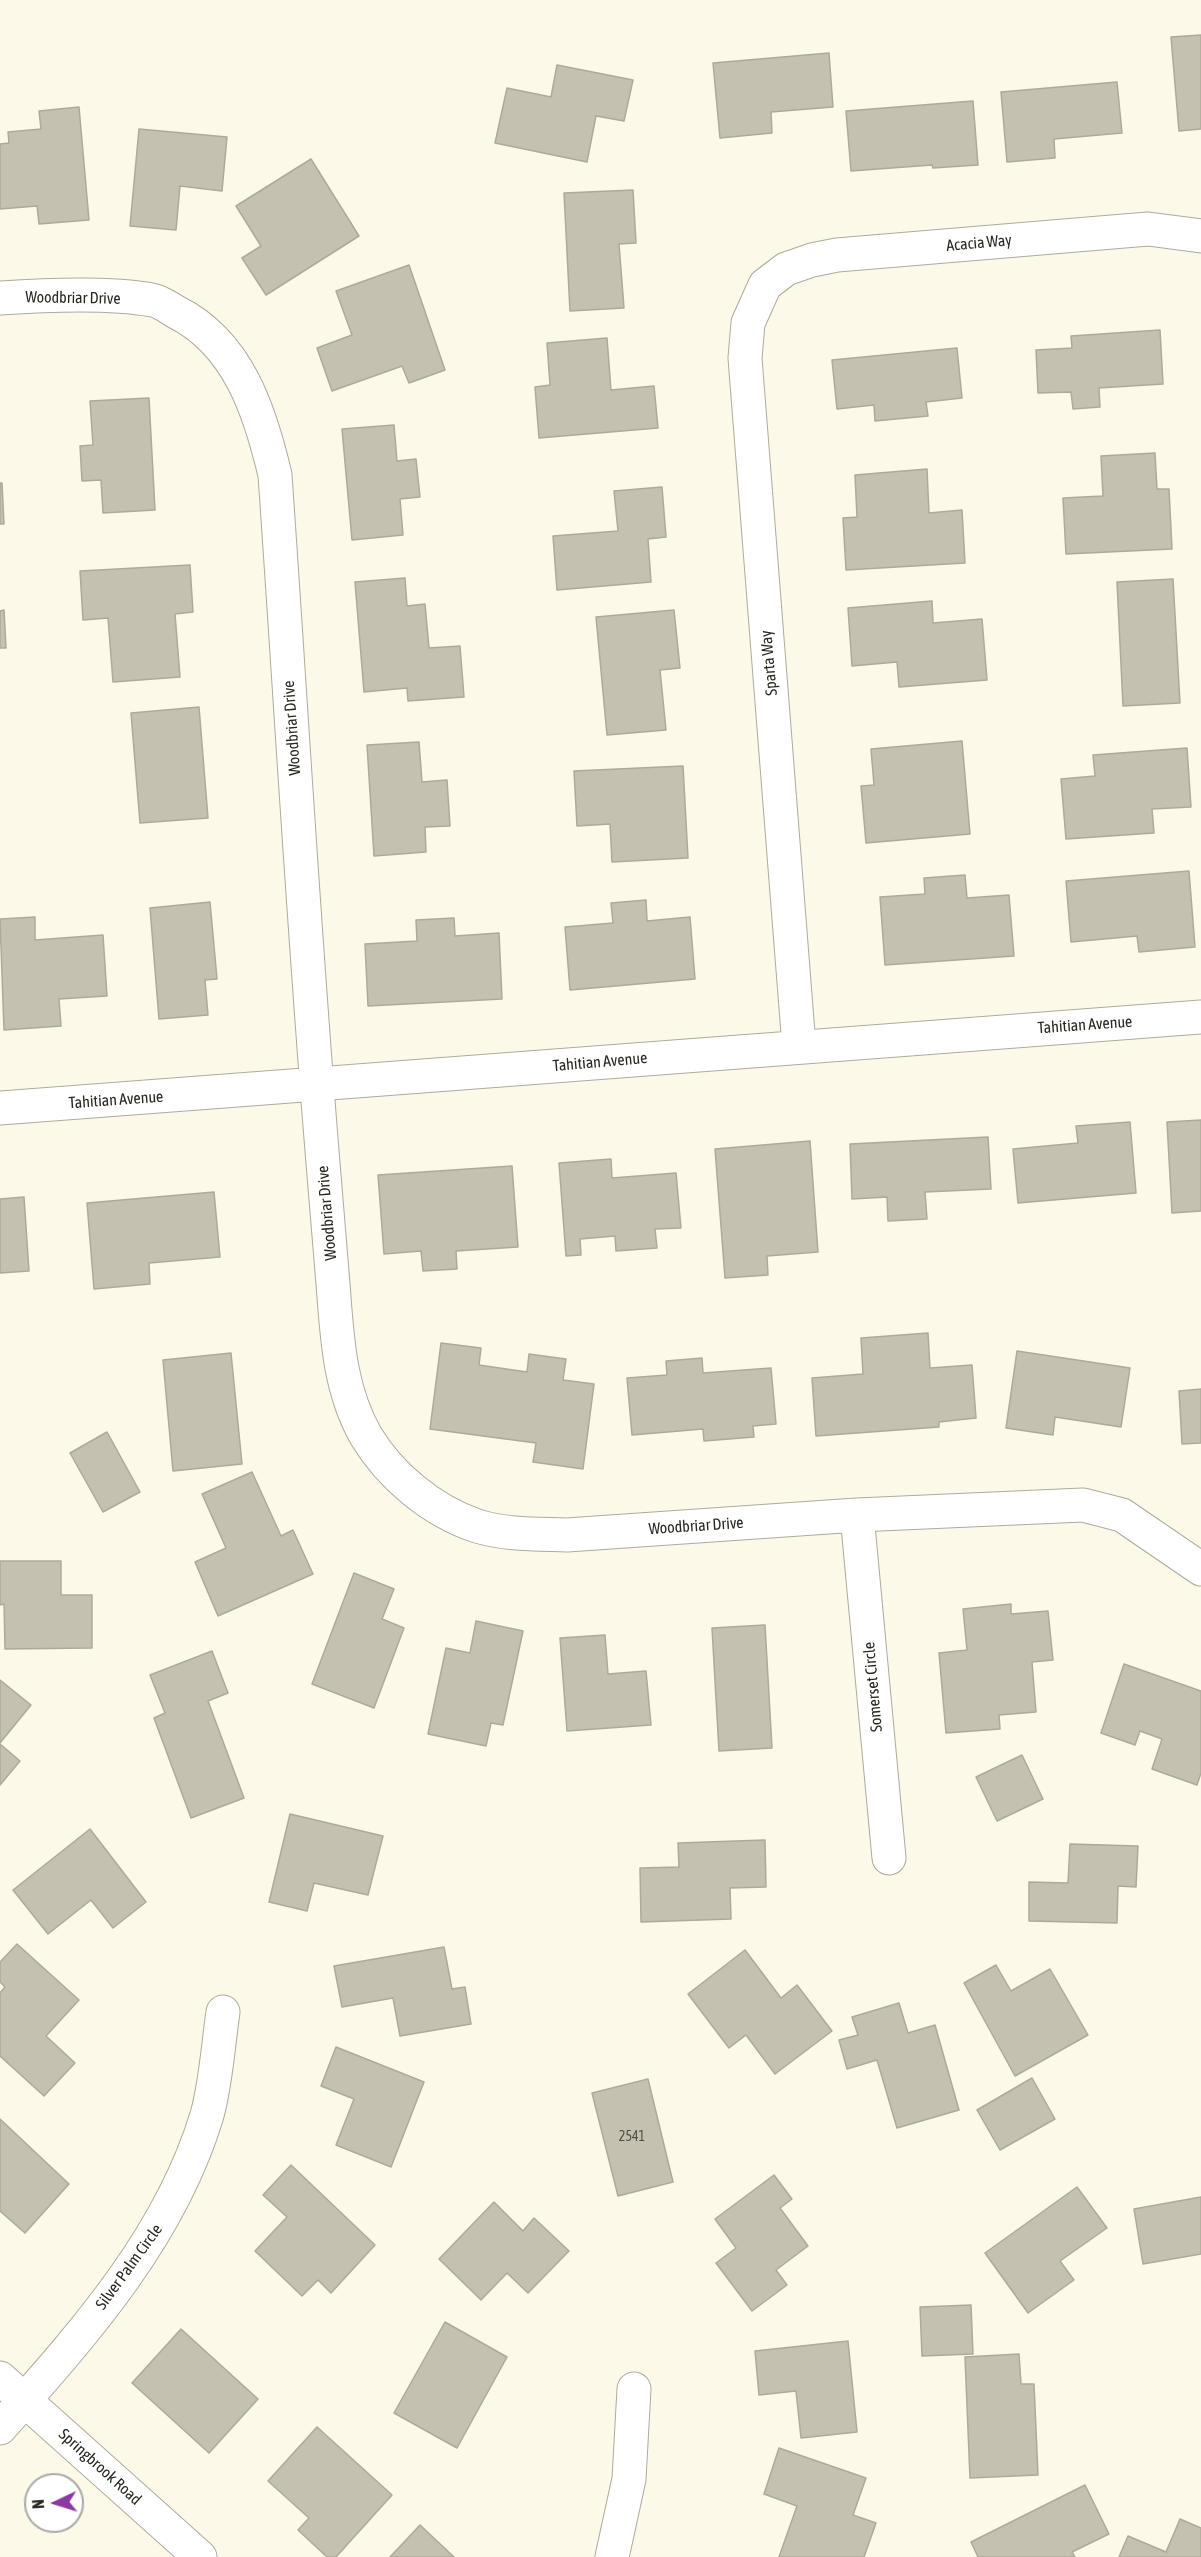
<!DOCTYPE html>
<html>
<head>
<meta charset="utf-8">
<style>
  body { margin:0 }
  #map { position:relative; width:1201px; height:2557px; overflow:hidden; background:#fcf9e8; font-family:"Asap Condensed",sans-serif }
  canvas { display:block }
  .north { position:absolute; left:24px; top:2473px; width:60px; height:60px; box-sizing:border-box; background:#fff; border:2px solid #a9a9a6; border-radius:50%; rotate:266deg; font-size:16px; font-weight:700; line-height:24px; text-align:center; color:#282720 }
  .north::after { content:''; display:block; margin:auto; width:21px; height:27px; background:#8e38a5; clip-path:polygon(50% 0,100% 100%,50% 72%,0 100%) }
</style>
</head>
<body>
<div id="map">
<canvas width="1201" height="2557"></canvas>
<div class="north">N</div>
</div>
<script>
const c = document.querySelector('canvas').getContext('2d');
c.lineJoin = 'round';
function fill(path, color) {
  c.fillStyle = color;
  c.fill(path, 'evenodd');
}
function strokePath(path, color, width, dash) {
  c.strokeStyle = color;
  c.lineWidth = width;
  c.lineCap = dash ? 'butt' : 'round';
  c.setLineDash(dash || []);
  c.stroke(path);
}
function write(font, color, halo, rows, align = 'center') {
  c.font = font + ' "Asap Condensed",sans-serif';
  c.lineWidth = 6;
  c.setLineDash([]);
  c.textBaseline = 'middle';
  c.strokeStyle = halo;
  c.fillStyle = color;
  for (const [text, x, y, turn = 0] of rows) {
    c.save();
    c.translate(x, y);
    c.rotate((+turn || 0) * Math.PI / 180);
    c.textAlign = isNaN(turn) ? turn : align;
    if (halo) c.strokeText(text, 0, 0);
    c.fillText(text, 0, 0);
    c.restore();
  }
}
const building = new Path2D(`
  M1201,35V129L1179,131L1171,37Z
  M829,53L833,107L771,112L772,133L720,138L713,63Z
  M557,65L633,80L624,121L596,116L587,162L495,143L507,88L551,97Z
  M1117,82L1122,133L1054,139L1055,158L1007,162L1001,92Z
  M973,101L978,165L933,168L932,165L851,171L846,111Z
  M79,107L89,220L39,224L37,206L0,209V144L9,143L8,132L41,129L39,111Z
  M139,129L227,137L222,191L180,186L176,230L130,226Z
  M311,159L359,236L266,295L242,258L261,246L236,206Z
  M633,190L636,243L619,244L624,308L570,311L564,193Z
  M409,265L445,370L409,383L402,366L332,391L317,348L352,335L336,291Z
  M1160,330L1163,384L1099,388L1100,407L1073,409L1071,392L1038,393L1036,350L1072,348L1071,336Z
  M607,338L611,390L654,386L658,428L539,438L535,387L550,385L547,343Z
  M957,348L962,398L926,402L928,416L875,421L874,405L837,409L832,360Z
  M149,398L155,510L103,513L101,480L82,481L80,446L93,445L90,401Z
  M394,425L397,461L416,459L420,497L400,499L403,535L352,540L342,429Z
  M1155,453L1157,489H1169L1172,549L1066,554L1063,498L1103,496L1101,456Z
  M927,469L929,513L962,510L965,563L846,570L843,518L857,517L855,475Z
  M0,483H2L4,524H0Z
  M662,487L666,537L648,539L651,582L557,590L553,536L618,531L614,491Z
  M190,565L193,612L175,614L180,677L113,682L108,618L83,620L80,571Z
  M405,578L407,606L425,604L429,648L460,646L464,697L408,701L407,688L364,692L355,582Z
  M1173,579L1180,703L1123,706L1117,582Z
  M932,601L933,623L982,619L987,680L899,687L897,662L852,666L848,608Z
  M4,610L6,648H0V611Z
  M674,610L680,668L660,670L666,730L607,735L596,617Z
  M199,707L208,818L140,823L131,713Z
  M962,741L970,834L866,843L861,786L874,785L871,749Z
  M419,742L422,782L447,780L450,826L425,827L426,852L374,856L367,745Z
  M1187,748L1191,807L1152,809L1154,833L1066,839L1061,779L1095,776L1093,755Z
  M683,766L688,858L612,862L610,824L577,826L574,771Z
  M1189,871L1195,947L1139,952L1137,936L1071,942L1066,881Z
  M965,875L967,898L1009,895L1014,956L885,965L880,897L925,894L924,878Z
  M646,900L647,921L690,917L695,979L570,990L565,927L613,923L611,903Z
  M210,902L217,979L205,980L208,1015L159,1019L150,908Z
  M35,917V940L103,935L107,996L59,999L61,1026L4,1030L0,919Z
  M454,918L455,936L499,933L502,999L368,1006L365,944L417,941L416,920Z
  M1201,1120V1211L1172,1213L1167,1122Z
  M1130,1122L1136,1193L1018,1203L1013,1149L1078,1143L1076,1126Z
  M988,1137L991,1189L925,1192L927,1219L888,1221L887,1197L852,1199L850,1144Z
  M810,1141L818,1252L767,1256L768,1275L725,1278L715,1149Z
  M611,1159L612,1178L676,1173L681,1228L655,1229L657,1248L616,1251L615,1236L580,1239L581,1255L566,1256L559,1163Z
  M512,1166L518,1247L456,1251L457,1269L423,1271L421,1251L384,1254L378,1175Z
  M214,1192L220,1257L149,1263L150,1284L94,1289L87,1203Z
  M24,1197L29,1271L0,1273V1199Z
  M928,1333L930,1368L972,1365L976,1418L939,1422V1427L816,1436L812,1378L863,1374L861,1338Z
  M441,1343L481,1348L479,1365L527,1372L529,1354L566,1359L563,1380L594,1384L583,1469L533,1462L536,1443L430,1429Z
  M1017,1351L1130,1368L1121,1427L1055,1417L1053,1435L1006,1428Z
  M231,1353L242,1464L173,1471L163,1360Z
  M702,1358L703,1373L771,1368L776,1424L753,1426L754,1437L704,1441L703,1429L632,1435L627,1378L667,1375L666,1361Z
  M1201,1389V1443L1182,1444L1179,1391Z
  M107,1432L140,1492L103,1512L70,1453Z
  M252,1472L281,1536L293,1530L313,1574L218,1616L195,1562L226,1548L202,1494Z
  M0,1561H61V1595H92V1648L5,1649L4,1604L0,1605Z
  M354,1573L394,1589L382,1619L404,1628L374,1708L312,1684Z
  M1011,1604V1614L1048,1611L1053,1660L1032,1662L1036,1712L999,1715L1000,1729L946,1733L939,1653L967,1650L963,1609Z
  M476,1621L523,1631L503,1725L491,1723L486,1746L428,1734L446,1648L470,1653Z
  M765,1625L772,1748L719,1751L712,1628Z
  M605,1635L608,1674L646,1671L651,1725L567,1731L560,1638Z
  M212,1651L228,1693L208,1701L244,1798L191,1818L154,1718L165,1713L150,1675Z
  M1124,1664L1201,1691V1773L1197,1785L1152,1769L1162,1739L1140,1731L1135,1745L1101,1733Z
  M0,1680L31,1705L0,1743Z
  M0,1744L20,1761L0,1785Z
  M1022,1755L1043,1799L997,1821L976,1777Z
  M290,1814L383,1836L368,1895L314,1883L307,1911L269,1902Z
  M90,1829L146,1902L113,1928L91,1900L48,1934L13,1890Z
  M765,1840L766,1887L730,1888L731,1919L641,1922L640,1868L679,1867L678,1843Z
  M1070,1844L1138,1846L1136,1887L1118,1886L1117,1923L1029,1921V1882L1068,1883Z
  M17,1944L79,2000L46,2036L75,2063L44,2096L0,2056V1993L5,1987L0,1982V1962Z
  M444,1947L452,1989L465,1987L471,2024L400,2036L393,1998L342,2007L334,1966Z
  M745,1950L781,1998L797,1985L832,2031L775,2074L746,2035L729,2048L688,1994Z
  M996,1965L1011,1991L1050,1969L1088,2035L1015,2076L964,1983Z
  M899,2003L908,2033L935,2025L959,2110L897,2128L877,2060L847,2069L839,2040L858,2035L852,2017Z
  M336,2047L424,2082L391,2167L336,2145L354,2099L321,2086Z
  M1032,2078L1055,2119L1000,2150L977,2110Z
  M648,2079L673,2182L618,2196L592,2093Z
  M0,2119L69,2184L25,2233L0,2211Z
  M291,2165L375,2245L331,2293L318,2280L302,2296L255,2251L287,2217L263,2195Z
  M774,2175L792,2199L780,2208L808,2246L776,2270L787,2285L752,2311L716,2263L736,2248L715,2219Z
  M1077,2187L1107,2228L1060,2261L1074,2280L1028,2313L985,2253Z
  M1201,2197V2254L1143,2264L1134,2209Z
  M494,2202L523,2231L534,2218L569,2251L528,2293L507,2273L481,2300L439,2259Z
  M971,2305L973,2354L922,2356L920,2307Z
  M445,2322L507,2357L457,2448L394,2413Z
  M181,2329L258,2399L209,2453L132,2383Z
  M848,2341L857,2432L801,2438L796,2391L759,2395L755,2351Z
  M1019,2354L1021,2384H1034L1038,2475L970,2478L965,2357Z
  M317,2427L392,2495L336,2557H327L298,2530L309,2518L268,2481Z
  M779,2448L866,2478L853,2515L876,2523L864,2557H779L797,2506L764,2494Z
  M1085,2485L1109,2534L1072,2552L1075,2557H978L971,2542Z
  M1180,2519L1201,2528V2557H1119L1128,2536L1166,2552Z
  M420,2525L454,2557H390Z`);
const minor = new Path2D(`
  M0,298C45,295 108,292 152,300C160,301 169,308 176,312C238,343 260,411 275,475C291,704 304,934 323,1163C326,1203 330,1244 333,1284C337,1336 339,1389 366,1436C390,1476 432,1511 477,1526C506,1535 537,1534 567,1535L857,1515L1083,1505L1122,1515L1201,1569
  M799,1046L745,358L748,323L765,285L786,269L812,260L837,255L1148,229L1201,236
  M0,1108L1201,1017
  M857,1515L889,1858
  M0,2428C83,2334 170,2238 207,2115C216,2083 218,2046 223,2012
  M612,2557L629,2479L634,2389`);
const tertiary = new Path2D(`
  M0,2378L200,2557`);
const numberNames = [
  ["2541",632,2137]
];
const streetNames = [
  ["Acacia Way",979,243,-5],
  ["Woodbriar Drive",73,298,1],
  ["Sparta Way",769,663,-95],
  ["Woodbriar Drive",292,728,-94],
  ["Tahitian Avenue",1085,1025,-4],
  ["Tahitian Avenue",600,1062,-5],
  ["Tahitian Avenue",116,1100,-4],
  ["Woodbriar Drive",327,1213,-95],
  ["Woodbriar Drive",696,1526,-4],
  ["Somerset Circle",873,1687,-95],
  ["Silver Palm Circle",129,2267,-54],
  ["Springbrook Road",100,2467,42]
];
fill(building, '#c5c1b1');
strokePath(building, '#adaa9a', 1.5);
strokePath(minor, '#aeab9b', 35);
strokePath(tertiary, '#aeab9b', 35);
strokePath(minor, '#fff', 33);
strokePath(tertiary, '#fff', 33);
write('14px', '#4f4e44', null, numberNames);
write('16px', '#282720', '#fff', streetNames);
</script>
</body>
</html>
